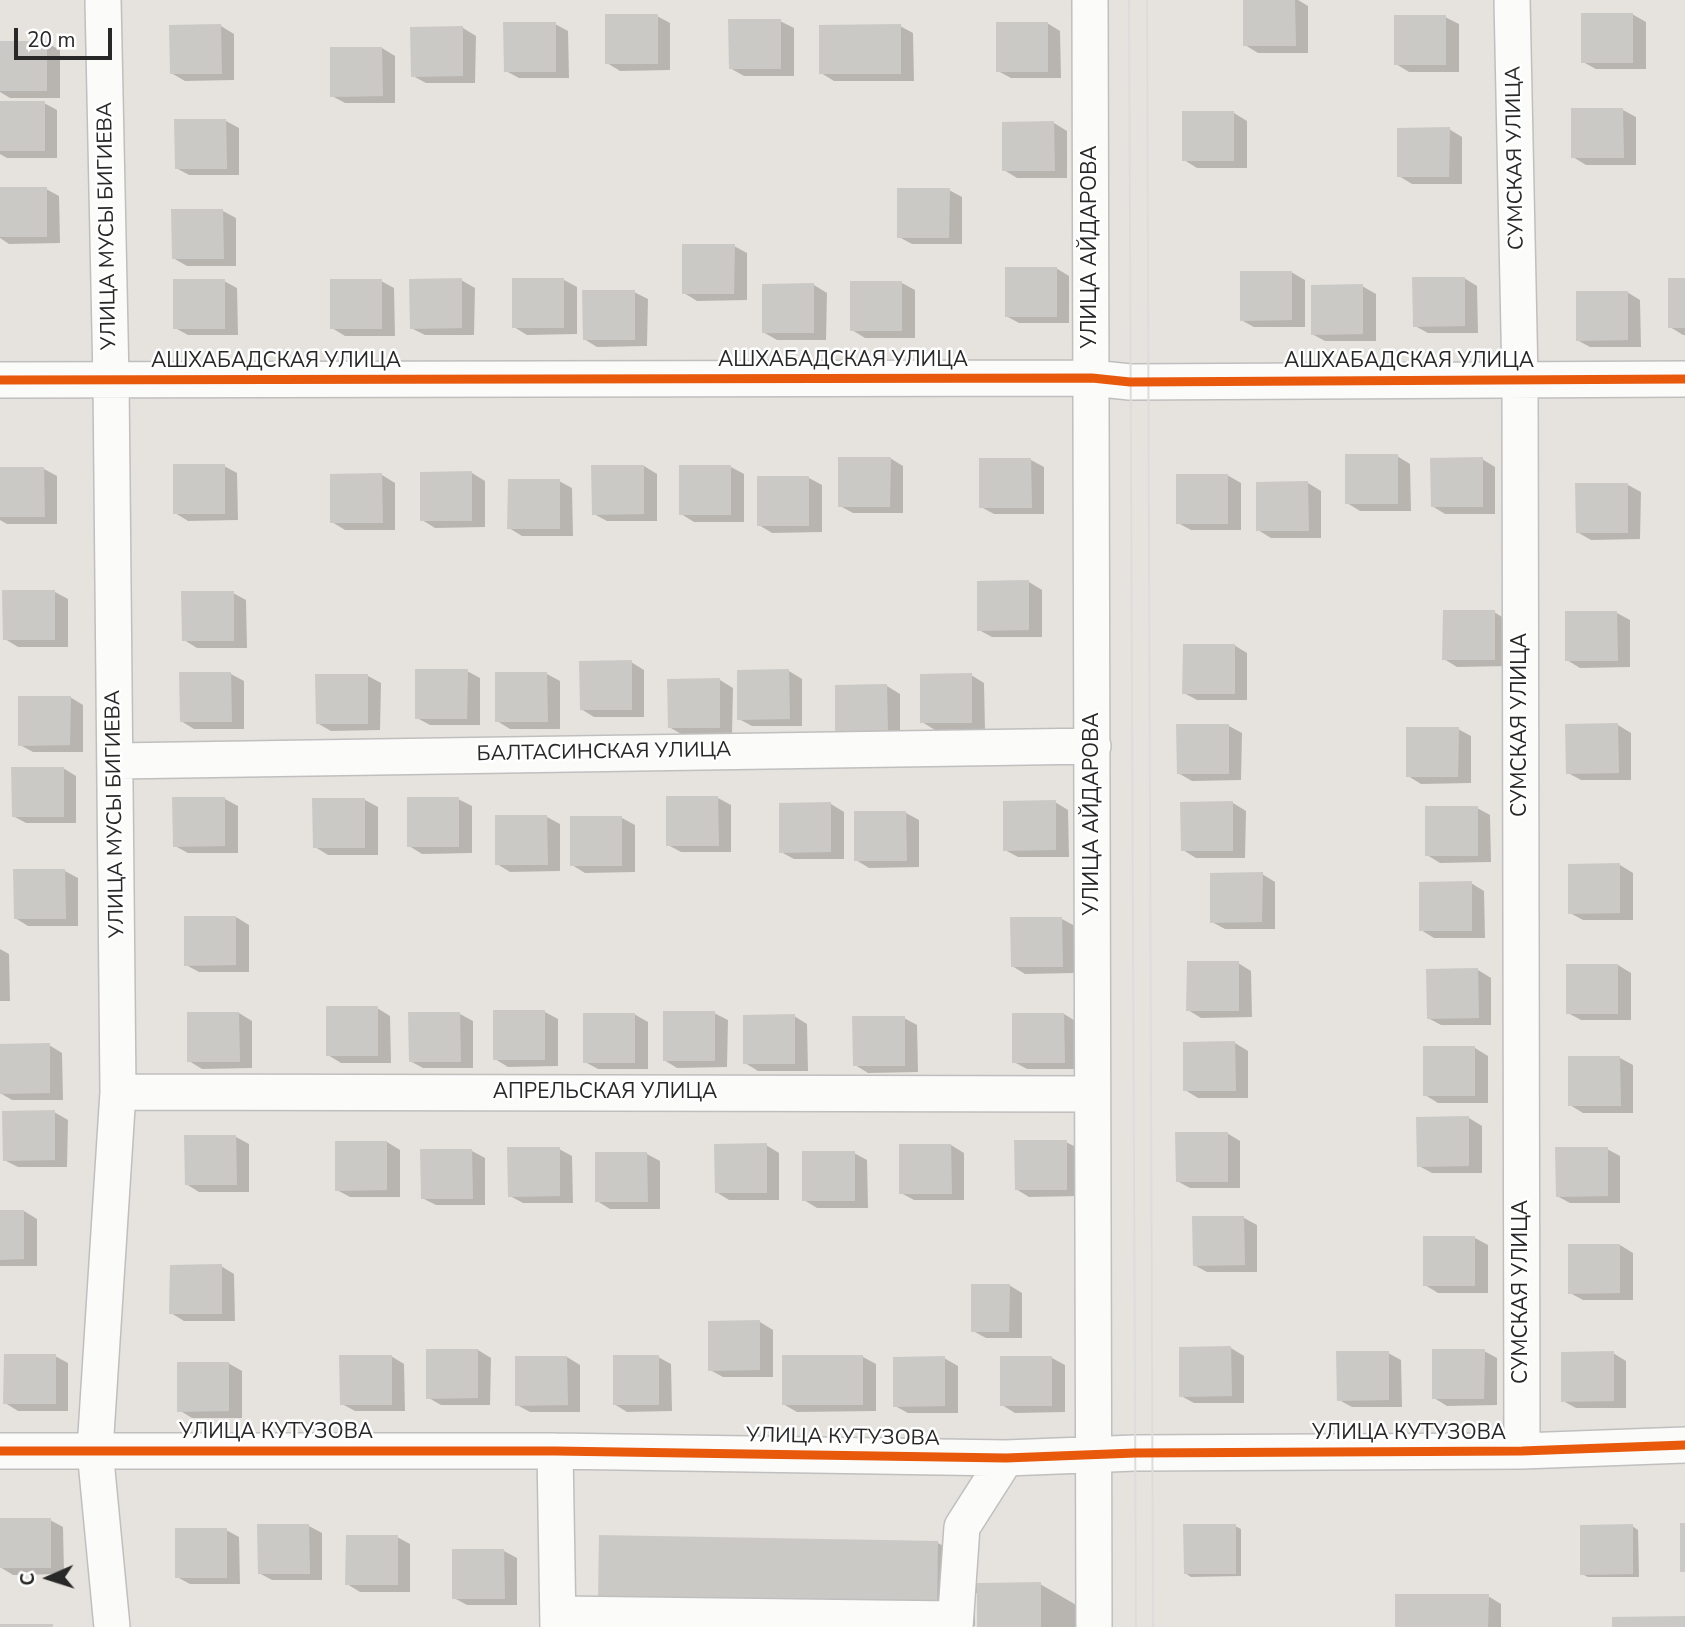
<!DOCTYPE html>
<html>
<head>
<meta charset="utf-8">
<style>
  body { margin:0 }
  #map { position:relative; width:1685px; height:1627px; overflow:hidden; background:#e6e3de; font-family:"Nunito Sans",sans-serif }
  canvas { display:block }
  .north { position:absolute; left:14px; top:1543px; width:70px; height:70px; -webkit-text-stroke:5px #fff; paint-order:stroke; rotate:267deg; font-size:19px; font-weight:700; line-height:28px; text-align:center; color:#282828 }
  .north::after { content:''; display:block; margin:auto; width:24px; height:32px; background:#282828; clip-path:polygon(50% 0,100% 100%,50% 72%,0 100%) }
  .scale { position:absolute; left:14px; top:28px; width:98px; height:32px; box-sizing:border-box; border:4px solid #282828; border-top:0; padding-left:9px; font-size:21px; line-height:24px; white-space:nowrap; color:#282828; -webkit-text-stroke:5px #fff; paint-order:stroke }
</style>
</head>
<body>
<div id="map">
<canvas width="1685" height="1627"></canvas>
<div class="north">С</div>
<div class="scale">20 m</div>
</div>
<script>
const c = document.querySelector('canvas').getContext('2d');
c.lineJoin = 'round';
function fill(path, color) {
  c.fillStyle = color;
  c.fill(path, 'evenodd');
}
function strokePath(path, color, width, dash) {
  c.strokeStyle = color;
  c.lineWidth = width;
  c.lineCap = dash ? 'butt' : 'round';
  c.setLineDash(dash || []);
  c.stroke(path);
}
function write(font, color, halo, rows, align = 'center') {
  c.font = font + ' "Nunito Sans",sans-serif';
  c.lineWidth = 5;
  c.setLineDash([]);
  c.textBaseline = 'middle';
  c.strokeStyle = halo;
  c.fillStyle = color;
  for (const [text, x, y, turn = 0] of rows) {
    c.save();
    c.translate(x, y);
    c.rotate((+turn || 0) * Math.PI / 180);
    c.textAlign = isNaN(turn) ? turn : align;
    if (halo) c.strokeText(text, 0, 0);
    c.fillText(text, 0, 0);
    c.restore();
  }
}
const shadow = new Path2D(`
  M1245,0H1298L1308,6V53H1258L1245,45Z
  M1632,14L1646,22V69H1596L1583,62Z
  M657,16L670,23V70L620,71L607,63Z
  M1445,17L1459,24V72H1409L1396,64Z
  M780,21L794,28V76H744L730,68Z
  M1047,23L1060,31L1061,78H1011L998,71Z
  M555,24L568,31L569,78H519L506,71Z
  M221,26L234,34V80L185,81L171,73Z
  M900,26L913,33L914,81H834L821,73Z
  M463,28L476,36L475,83H426L413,76Z
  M0,43H47L60,50V98H10L0,92Z
  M382,48L395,56V103H345L332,96Z
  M0,103H44L57,110V158H7L0,154Z
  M1623,110L1636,117V165H1586L1573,157Z
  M1234,113L1247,121V168H1197L1184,160Z
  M226,121L239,128V175H189L176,168Z
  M1054,123L1067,131V178H1017L1004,170Z
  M1449,129L1462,137V184H1412L1399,176Z
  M0,189H46L59,196L60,243L9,244L0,238Z
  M949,190L962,197V244H912L899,237Z
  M223,211L236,218V266H187L173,258Z
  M734,246L747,253V300L697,301L684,293Z
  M1056,268L1069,276V323H1019L1006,316Z
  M1291,272L1305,280V327H1254L1241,320Z
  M1464,278L1477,286L1478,333H1428L1415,326Z
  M461,280L475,288L474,335H425L411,328Z
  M564,280L577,287V334L527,335L514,327Z
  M1685,280V335H1683L1670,327Z
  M224,281L237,288L238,335H188L175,328Z
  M381,281L394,288L395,336H345L332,328Z
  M902,283L915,290V338H865L852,330Z
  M814,285L827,293L826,340H777L763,332Z
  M1362,286L1376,294V341H1325L1312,334Z
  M634,292L648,299L647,346L597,347L584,339Z
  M1627,292L1640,300L1641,347H1590L1577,340Z
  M1397,456L1410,464L1411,511H1360L1347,503Z
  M890,458L903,466V513H853L840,506Z
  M1482,459L1495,467V514H1445L1432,506Z
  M1031,460L1044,467V514H994L981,507Z
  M224,466L237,473L238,520L188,521L175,513Z
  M644,466L657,474V521H607L594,514Z
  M731,467L744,474V522H694L681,514Z
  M0,469H44L57,476V524H7L0,520Z
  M472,473L485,481V527L435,528L422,520Z
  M382,475L395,483V530H345L332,522Z
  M1227,475L1241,483V530H1191L1178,523Z
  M809,478L822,485V532L772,533L759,525Z
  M559,481L572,488L573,536H522L509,528Z
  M1308,483L1321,491V538H1271L1258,530Z
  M1628,485L1641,492L1640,539L1591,540L1577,532Z
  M1029,582L1042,590V637H992L979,630Z
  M55,592L68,599V647H18L5,639Z
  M233,593L246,600L247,648H197L184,640Z
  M1494,612L1507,620L1508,666L1457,667L1444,659Z
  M1617,613L1630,620V667L1580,668L1567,660Z
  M1234,645L1247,653V700H1197L1184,693Z
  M631,662L644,670V717H594L581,709Z
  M467,671L480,678V725H430L417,718Z
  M789,671L802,679V726H752L739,719Z
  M231,674L244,681V729H194L181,721Z
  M547,674L560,681V729H510L497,721Z
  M971,675L984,683L985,730H935L922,722Z
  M368,676L381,683L380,730L331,731L317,723Z
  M720,680L733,688L732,735H683L669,727Z
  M887,686L900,694V741H850Z
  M70,697L83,705V752H33L20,745Z
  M1618,725L1631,733V780H1581L1568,773Z
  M1229,726L1242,733L1241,780L1192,781L1178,773Z
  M1458,729L1471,736V783L1421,784L1408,776Z
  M63,768L76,776V823H26L13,816Z
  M718,798L731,805V852H681L668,845Z
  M225,799L238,806V853H188L175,846Z
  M458,799L472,806V853L422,854L409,846Z
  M365,800L378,807V855H328L315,847Z
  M1055,802L1068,810L1069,857H1018L1005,850Z
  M1233,803L1246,811L1245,858H1196L1183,850Z
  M831,804L844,812V859H794L781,852Z
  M1477,808L1490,815L1491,862L1440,863L1427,855Z
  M906,813L919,820V867L869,868L856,860Z
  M547,817L560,824V871L510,872L497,864Z
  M622,818L635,825V872L585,873L572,865Z
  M1570,865H1620L1633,873V920H1583L1570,913Z
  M65,871L78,878V926H28L15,918Z
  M1262,874L1275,882V929H1225L1212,922Z
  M1471,883L1484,891L1485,938H1434L1421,930Z
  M236,917L249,925V972H199L186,965Z
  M1062,919L1075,926V973L1025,974L1012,966Z
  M0,949L9,954L10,1001H0Z
  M1238,963L1251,971L1252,1017L1201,1018L1188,1010Z
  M1618,965L1631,973V1020H1581L1568,1013Z
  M1478,970L1491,978V1025H1441L1428,1018Z
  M377,1008L390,1016L391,1063H341L328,1055Z
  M545,1012L558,1019V1066L508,1067L495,1059Z
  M239,1013L252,1021V1068L202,1069L189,1061Z
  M714,1013L728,1020L727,1067L677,1068L664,1060Z
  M460,1014L473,1021V1068H423L410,1061Z
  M634,1014L648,1022V1069H598L585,1062Z
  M1064,1014L1077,1022V1069H1027L1014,1062Z
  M794,1016L807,1024L808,1071H758L745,1063Z
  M904,1018L917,1025L918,1072L868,1073L855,1065Z
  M1235,1043L1248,1051V1098H1198L1185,1090Z
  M0,1045H49L62,1053L63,1100H12L0,1093Z
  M1475,1048L1488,1056V1103H1438L1425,1095Z
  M1620,1058L1633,1065V1113H1583L1570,1105Z
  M54,1112L68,1120L67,1167H18L4,1160Z
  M1469,1118L1482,1126V1173H1432L1419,1166Z
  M1227,1133L1240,1141V1188H1190L1177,1181Z
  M236,1137L249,1144V1192H199L186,1184Z
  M387,1142L400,1150V1197H350L337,1190V1143Z
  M1066,1142L1080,1149L1079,1196L1029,1197L1016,1189Z
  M766,1145L779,1153V1200H729L716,1192Z
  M951,1145L964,1153V1200H914L901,1193Z
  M559,1149L572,1156L573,1203H523L510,1196Z
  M1607,1149L1620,1156V1203H1570L1557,1196Z
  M472,1151L485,1158V1205H436L422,1198Z
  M854,1153L867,1160L868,1208H817L804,1200Z
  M647,1154L660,1161V1209H610L597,1201Z
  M24,1211L37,1219V1266H0V1212Z
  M1244,1218L1257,1225V1272H1207L1194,1265Z
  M1475,1238L1488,1245V1293H1438L1425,1285Z
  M1620,1245L1633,1253V1300H1583L1570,1293Z
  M221,1266L234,1274L235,1321H184L171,1313Z
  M1009,1285L1022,1293V1338H986L973,1331Z
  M760,1322L773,1330V1377H723L710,1370Z
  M1231,1348L1244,1356V1403H1194L1181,1396Z
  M478,1350L491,1358L490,1405H441L427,1397Z
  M1484,1351L1497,1358V1405L1447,1406L1434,1398Z
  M1388,1353L1401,1360L1402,1407H1352L1339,1400Z
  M1613,1353L1626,1361V1408H1576L1563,1401Z
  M55,1356L68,1363V1411H18L5,1403Z
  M391,1356L404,1364L405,1411H355L342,1404Z
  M567,1357L580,1365V1412H530L517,1405Z
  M658,1357L671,1364L672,1411L627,1412L614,1404Z
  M863,1357L876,1364V1411L797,1412L783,1404Z
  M944,1358L958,1366V1413H908L895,1406Z
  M1052,1358L1065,1365V1412L1015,1413L1002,1405Z
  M228,1363L242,1371V1418H192L179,1410Z
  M0,1520H50L63,1527L64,1574L13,1575L0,1567Z
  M309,1526L322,1533V1580H272L259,1573Z
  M1235,1526L1241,1529V1576L1191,1577L1185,1573Z
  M1632,1526L1638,1530L1639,1577H1588L1582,1574Z
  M226,1530L239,1537L240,1584H190L177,1577Z
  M397,1537L410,1544V1592H360L347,1584Z
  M938,1543L976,1565L975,1585L1040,1584L1078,1606V1627H979L978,1593H975V1626L637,1620Z
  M504,1551L517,1558V1605H467L454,1598Z
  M1488,1596L1501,1604V1627H1396Z`);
const building = new Path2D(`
  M1243,0H1295L1296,46H1243Z
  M1581,13H1633V63H1581Z
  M605,14H658V64H605Z
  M1394,15H1446V65H1394Z
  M728,19H781V69H729Z
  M503,22H556V72H504Z
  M996,22H1048V72H996Z
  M221,24L222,74H170L169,25Z
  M901,24V74H819V25Z
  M463,26V76L411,77L410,27Z
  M0,41H47V91H0Z
  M330,47H382L383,96L330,97Z
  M0,101H45V151H0Z
  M1571,108H1623L1624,158H1571Z
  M1182,111H1234V161H1182Z
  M174,119H226L227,169H175Z
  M1054,121L1055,171H1002V122Z
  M1450,127L1449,177H1397V128Z
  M0,187H47V237H0Z
  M897,188H950L949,238H897Z
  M171,209H223L224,259H172Z
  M682,244H735L734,294H682Z
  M1005,267H1057V317H1005Z
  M1240,271H1292V320L1240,321Z
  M1412,277H1465V326L1413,327Z
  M462,278V328L410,329L409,279Z
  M512,278H564V328H512Z
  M1668,278H1685V328H1668Z
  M173,279H225V329H173Z
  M330,279H382V329H330Z
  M850,281H902V331H850Z
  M814,283V333H762V284Z
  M1363,284V334L1311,335V285Z
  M582,290H635V340H583Z
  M1576,291H1628V340L1576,341Z
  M1345,454H1398V504H1345Z
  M838,457H891L890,507H838Z
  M1483,457V507H1431L1430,458Z
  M979,458H1031L1032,508H979Z
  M173,464H225V514H173Z
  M591,465H644V514L592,515Z
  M679,465H731V515H679Z
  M0,467H44L45,517H0Z
  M472,471V521H420V472Z
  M382,473L383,523H330V474Z
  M1176,474H1228V524H1176Z
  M757,476H809V526H757Z
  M508,479H560V529H507Z
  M1308,481L1309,531H1256V482Z
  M1575,483H1628V533H1576Z
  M1029,580V630L977,631V581Z
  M2,590H55V640H3Z
  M181,591H234V641H182Z
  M1443,610H1495V660H1442Z
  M1565,611H1617L1618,661H1565Z
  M1183,644H1235V694H1182Z
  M632,660V710H580L579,661Z
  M415,669H468L467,719H415Z
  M789,669L790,719L737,720V670Z
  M179,672H231L232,722H180Z
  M495,672H547L548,722H495Z
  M972,673V723H920V674Z
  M315,674H368V724H316Z
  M720,678V728H668L667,679Z
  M887,684L888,734L835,735V685Z
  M18,696H71L70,745L18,746Z
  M1618,723L1619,773L1566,774L1565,724Z
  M1176,724H1229V774H1177Z
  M1406,727H1459L1458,777H1406Z
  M11,767H64V817H12Z
  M666,796H718L719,846H666Z
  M172,797H225V846L173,847Z
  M407,797H459V847H407Z
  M312,798H365V848H313Z
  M1056,800V850L1003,851V801Z
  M1233,801V851H1181L1180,802Z
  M831,802V852L779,853V803Z
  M1425,806H1478V856H1425Z
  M854,811H906L907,861H854Z
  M495,815H547L548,865H495Z
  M570,816H622V866H570Z
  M1620,863V913L1568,914V864Z
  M13,869H65L66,919H14Z
  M1263,872L1262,922L1210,923V873Z
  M1472,881V931H1419V882Z
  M184,916H236V965L184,966Z
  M1010,917H1062L1063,967H1011Z
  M1187,961H1239V1011H1186Z
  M1566,964H1618V1014H1566Z
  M1478,968L1479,1018L1427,1019L1426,969Z
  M326,1006H378V1056H326Z
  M493,1010H545V1060H493Z
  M663,1011H715V1061H663Z
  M187,1012H239L240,1062H187Z
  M408,1012H460L461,1062H409Z
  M583,1013H635V1063H583Z
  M1012,1013H1064L1065,1063H1012Z
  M795,1014V1064H743V1015Z
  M852,1016H905V1066H853Z
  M1235,1041L1236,1091H1183V1042Z
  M50,1043V1093L0,1094V1044Z
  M1423,1046H1475V1096H1423Z
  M1568,1056H1620L1621,1106H1568Z
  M55,1110V1160L3,1161L2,1111Z
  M1469,1116V1166L1417,1167L1416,1117Z
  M1175,1132H1228V1182H1176Z
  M184,1135H236L237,1185H185Z
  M1014,1140H1067V1190H1015Z
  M335,1141H387V1190L335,1191Z
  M767,1143V1193H715L714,1144Z
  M899,1144H951L952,1194H899Z
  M507,1147H560V1196L508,1197Z
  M1555,1147H1608V1196L1556,1197Z
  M420,1149H472L473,1199H421Z
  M802,1151H855V1201H802Z
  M595,1152H647L648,1202H595Z
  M0,1210H24V1259L0,1260Z
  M1192,1216H1244L1245,1265L1193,1266Z
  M1423,1236H1475V1286H1423Z
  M1568,1244H1620V1293L1568,1294Z
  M222,1264V1314H169L170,1265Z
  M971,1284H1010L1009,1332H971Z
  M760,1320V1370L708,1371V1321Z
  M1231,1346L1232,1396L1179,1397V1347Z
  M426,1349H478V1398L426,1399Z
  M1432,1349H1485L1484,1399H1432Z
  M1336,1351H1389V1400L1337,1401Z
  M1614,1351V1401L1561,1402V1352Z
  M4,1354H56V1404H3Z
  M339,1355H392V1405H340Z
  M613,1355H659V1405H613Z
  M782,1355H863V1405H782Z
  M515,1356H567L568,1405L515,1406Z
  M945,1356V1406L893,1407V1357Z
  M1000,1356H1052V1406H1000Z
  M177,1362H229V1411L177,1412Z
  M0,1518H51V1568H0Z
  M1680,1523H1685V1572H1680Z
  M257,1524H309L310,1574H258Z
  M1183,1524H1236V1574H1184Z
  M1633,1524V1574L1580,1575V1525Z
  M175,1528H227V1578H175Z
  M346,1535H398V1585H345Z
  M599,1535L938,1541L937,1605L598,1599Z
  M452,1549H504L505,1599H452Z
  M1041,1582V1627H977V1583Z
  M1395,1594H1489L1488,1627H1395Z
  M1685,1616V1627H1612V1617Z
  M0,1624H53V1627H0Z`);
const minor = new Path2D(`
  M103,0L111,380L118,1092L95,1450L112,1627
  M1090,0L1094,1627
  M1512,0L1520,379L1522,1451
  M0,380L1092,378L1130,382L1685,379
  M116,761L1093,746
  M118,1092L1092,1094
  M0,1451H555L1006,1458L1135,1453L1522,1451L1685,1445
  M555,1451L558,1627
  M558,1614L955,1619
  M955,1627L962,1527L1006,1458`);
const tram = new Path2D(`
  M1129,0L1136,1627
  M1147,0L1153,1627`);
const cycleway = new Path2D(`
  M0,380L1092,378L1130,382L1685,379
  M0,1451H555L1006,1458L1135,1453L1522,1451L1685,1445`);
const streetNames = [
  ["СУМСКАЯ УЛИЦА",1516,158,-91],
  ["УЛИЦА МУСЫ БИГИЕВА",108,226,-91],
  ["УЛИЦА АЙДАРОВА",1091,247,-90],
  ["АШХАБАДСКАЯ УЛИЦА",843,361],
  ["АШХАБАДСКАЯ УЛИЦА",276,362],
  ["АШХАБАДСКАЯ УЛИЦА",1409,362],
  ["СУМСКАЯ УЛИЦА",1521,725,-90],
  ["БАЛТАСИНСКАЯ УЛИЦА",604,753,-1],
  ["УЛИЦА МУСЫ БИГИЕВА",116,814,-91],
  ["УЛИЦА АЙДАРОВА",1093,814,-90],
  ["АПРЕЛЬСКАЯ УЛИЦА",605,1093],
  ["СУМСКАЯ УЛИЦА",1522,1292,-90],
  ["УЛИЦА КУТУЗОВА",276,1433],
  ["УЛИЦА КУТУЗОВА",1409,1434],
  ["УЛИЦА КУТУЗОВА",843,1438,1]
];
fill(shadow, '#0003');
fill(building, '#cbc9c5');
strokePath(minor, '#c0bfbf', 38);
strokePath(minor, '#fbfbfa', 35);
strokePath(tram, '#dddcdd', 2);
strokePath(cycleway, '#e8590c', 9);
write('21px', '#282828', '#fff', streetNames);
</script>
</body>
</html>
